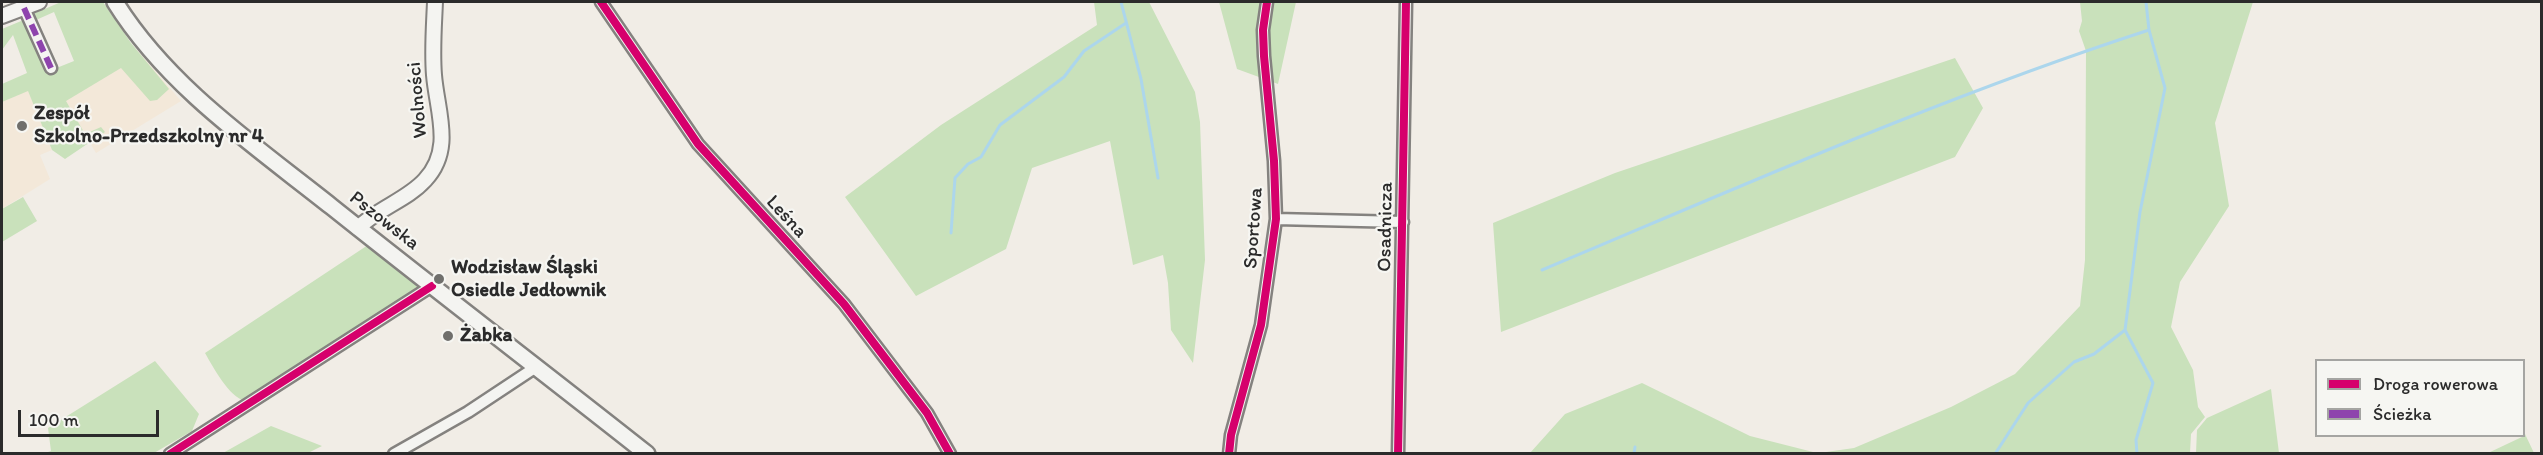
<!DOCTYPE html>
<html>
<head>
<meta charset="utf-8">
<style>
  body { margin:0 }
  #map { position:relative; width:2543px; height:455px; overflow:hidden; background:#f1ede6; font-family:Itim,sans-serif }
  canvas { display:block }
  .frame { position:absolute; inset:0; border:3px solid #2b2b2b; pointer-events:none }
  .legend { position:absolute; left:2315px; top:359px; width:210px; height:78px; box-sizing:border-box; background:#f6f6f2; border:2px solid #a5a5a2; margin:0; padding:8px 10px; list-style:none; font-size:18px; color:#2b2b2b }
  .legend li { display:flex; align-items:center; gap:12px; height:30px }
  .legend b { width:30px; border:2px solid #a5a5a2 }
  .scale { position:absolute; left:18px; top:410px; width:141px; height:27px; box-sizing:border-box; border:3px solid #2b2b2b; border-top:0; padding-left:8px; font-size:18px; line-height:21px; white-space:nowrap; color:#2b2b2b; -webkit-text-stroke:4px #f6f6f2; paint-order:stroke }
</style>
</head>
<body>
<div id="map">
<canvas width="2543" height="455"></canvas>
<div class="frame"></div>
<ul class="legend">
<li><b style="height:8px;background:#d6006c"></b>Droga rowerowa</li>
<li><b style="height:8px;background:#8e44ad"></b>Ścieżka</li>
</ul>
<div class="scale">100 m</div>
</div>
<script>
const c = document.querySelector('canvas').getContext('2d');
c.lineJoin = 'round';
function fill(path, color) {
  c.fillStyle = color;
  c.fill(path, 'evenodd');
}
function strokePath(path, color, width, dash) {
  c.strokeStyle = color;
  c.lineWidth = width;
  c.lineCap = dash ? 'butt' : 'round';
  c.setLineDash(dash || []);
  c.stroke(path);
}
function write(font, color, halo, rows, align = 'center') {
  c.font = font + ' Itim,sans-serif';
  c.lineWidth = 4.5;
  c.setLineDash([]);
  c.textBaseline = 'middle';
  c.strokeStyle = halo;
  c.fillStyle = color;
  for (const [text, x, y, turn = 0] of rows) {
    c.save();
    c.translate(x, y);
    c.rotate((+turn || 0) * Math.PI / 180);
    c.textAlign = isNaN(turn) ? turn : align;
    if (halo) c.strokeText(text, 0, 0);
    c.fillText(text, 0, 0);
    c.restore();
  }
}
const built = new Path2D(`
  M137,50L181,101L96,153L64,100Z
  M28,90L52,150L40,155L50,179L2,209V102Z`);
const green = new Path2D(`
  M61,2H103L131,43L169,89L157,100L150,101L121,68L66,101L85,134L101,127L105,132L65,159L52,150L28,91L2,102V84L27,73L13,35L2,50V29L26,19L49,71L74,61L54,12L36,20L33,14Z
  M1094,2H1149L1195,92L1200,122L1205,260L1193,363L1171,330L1168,283L1163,255L1133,265L1110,141L1032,168L1006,249L916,296L845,197L941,125L1097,25Z
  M1219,2H1296L1278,84L1237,69Z
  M2080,2H2253L2215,123L2229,206L2180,282L2171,327L2193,370L2198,407L2205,417L2191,434L2190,453H1819L1854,448L1951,407L2015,374L2080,306L2085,260L2086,51L2079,31L2082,21Z
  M1955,58L1983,108L1955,157L1501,332L1493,223L1615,173Z
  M23,197L37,221L2,242V209Z
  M368,245L420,288L245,401C229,397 213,367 205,353Z
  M155,361L199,414L192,431L154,453H45L51,451L48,428Z
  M1642,383L1750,436L1817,453H1530L1565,414Z
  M2271,389L2279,453H2196L2197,430L2207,418Z
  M271,426L322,446L308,453H223Z
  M2525,434L2534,453H2488L2524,436Z`);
const stream = new Path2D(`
  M1121,2L1141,79L1158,178
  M951,233L955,178L968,164L981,157L1000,125L1064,77L1084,51L1126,23
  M1542,270C1742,186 1942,97 2149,30
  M1634,454L1635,447
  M1995,454L2028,403L2074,362L2094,354L2125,330
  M2137,454L2136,440L2153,383L2125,330L2140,212L2165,88L2149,30L2146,2`);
const minor = new Path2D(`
  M601,2L698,144L844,304L927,413L950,454
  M24,8L51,68
  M1276,219L1403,222
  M170,454L432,286
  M394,454L468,412L536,367
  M1229,454L1231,435L1261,325L1276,219L1274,161L1264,56L1263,30L1267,2
  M1398,454L1406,2`);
const tertiary = new Path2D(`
  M2,16L39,2
  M358,228C378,208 407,200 425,180C454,149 437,112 434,75C432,50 434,26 435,2`);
const secondary = new Path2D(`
  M115,2C168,87 254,145 332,207C436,290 542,371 647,454`);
const quiet = new Path2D(`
  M24,8L51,68`);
const cycleway = new Path2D(`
  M601,2L698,144L844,304L927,413L950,454
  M170,454L432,286
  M1229,454L1231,435L1261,325L1276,219L1274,161L1264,56L1263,30L1267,2
  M1398,454L1406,2`);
const markers = [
  [22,126,6,"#706f6c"],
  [439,279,6,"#706f6c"],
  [448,336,6,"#706f6c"]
];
const streetNames = [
  ["Wolności",418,100,-95],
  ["Leśna",786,217,47],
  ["Pszowska",384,221,38],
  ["Osadnicza",1386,227,-89],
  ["Sportowa",1254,228,-86]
];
const poiNames = [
  ["Zespół",34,114],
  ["Szkolno-Przedszkolny nr 4",34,137],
  ["Wodzisław Śląski",451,268],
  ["Osiedle Jedłownik",451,291],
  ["Żabka",460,336]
];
fill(built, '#f3e8d9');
fill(green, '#c9e1bb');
strokePath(stream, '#acd6ec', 3);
strokePath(minor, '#84827f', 15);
strokePath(tertiary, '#84827f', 18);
strokePath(secondary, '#84827f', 20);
strokePath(minor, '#f4f4f1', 10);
strokePath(tertiary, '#f4f4f1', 14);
strokePath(secondary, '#f4f4f1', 15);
strokePath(quiet, '#8e44ad', 6, [12, 6]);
strokePath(cycleway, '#d6006c', 8);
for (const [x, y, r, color] of markers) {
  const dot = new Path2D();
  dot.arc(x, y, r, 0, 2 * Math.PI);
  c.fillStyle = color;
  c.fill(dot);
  strokePath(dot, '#f6f6f2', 2);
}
write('20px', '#2b2b2b', '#f6f6f2', streetNames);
write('bold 20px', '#2b2b2b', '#f6f6f2', poiNames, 'left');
</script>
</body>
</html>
